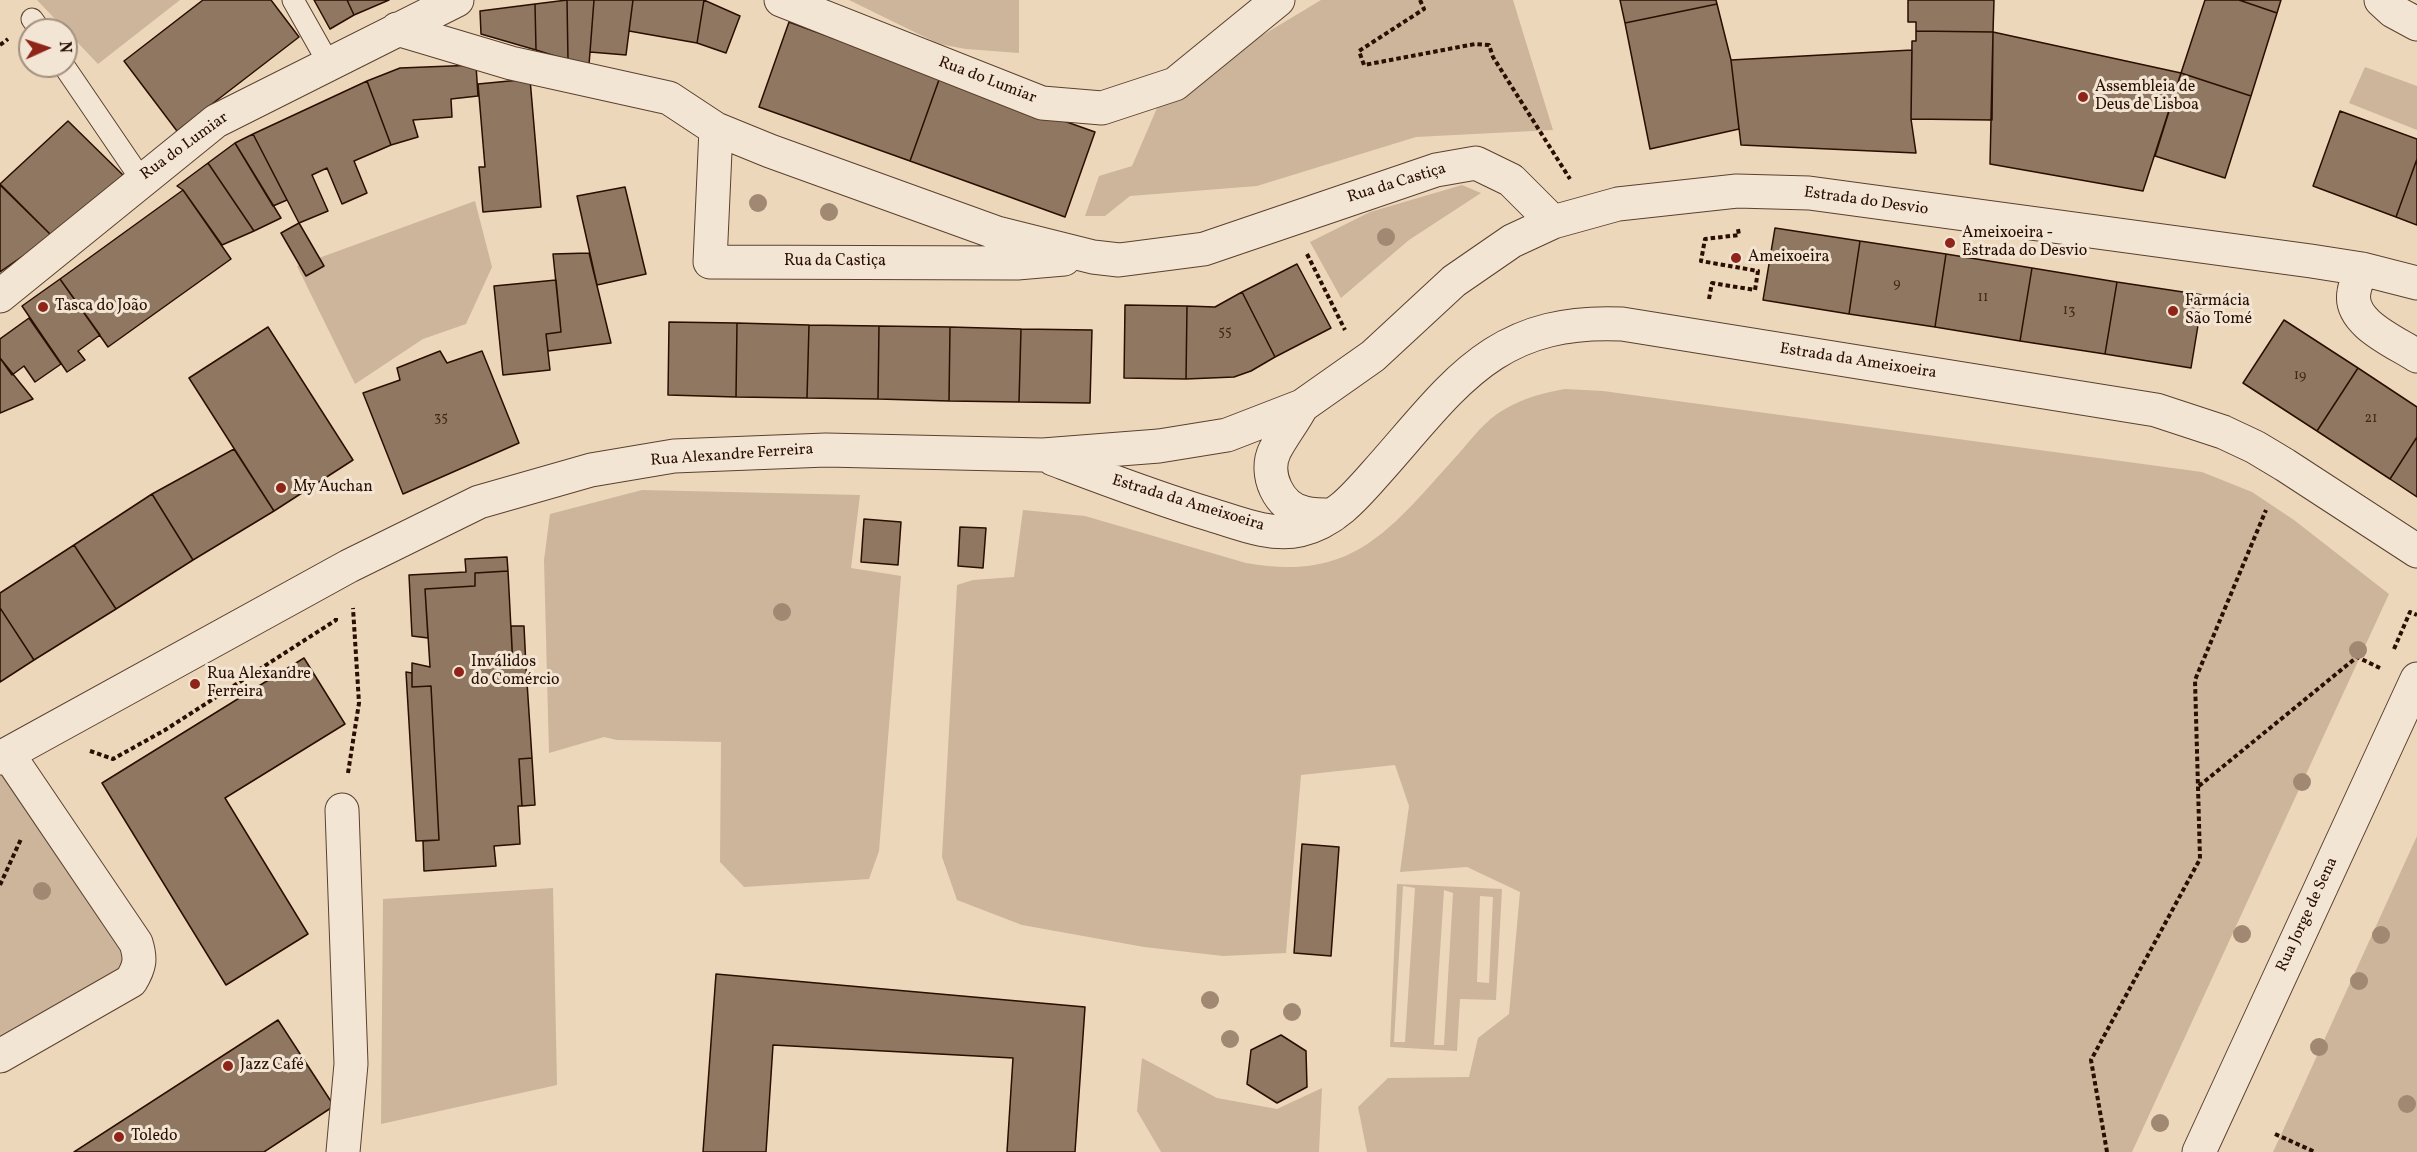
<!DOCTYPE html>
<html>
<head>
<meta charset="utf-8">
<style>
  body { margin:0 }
  #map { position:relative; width:2417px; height:1152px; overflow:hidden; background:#edd7bb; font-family:Vollkorn,serif }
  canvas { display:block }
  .north { position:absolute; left:18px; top:18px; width:60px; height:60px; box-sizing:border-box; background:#f3e5d3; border:2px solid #a38f7f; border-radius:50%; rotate:87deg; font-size:16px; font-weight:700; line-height:24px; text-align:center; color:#2a0e00 }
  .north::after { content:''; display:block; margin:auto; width:21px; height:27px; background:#8f2418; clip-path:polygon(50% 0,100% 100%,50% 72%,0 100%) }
</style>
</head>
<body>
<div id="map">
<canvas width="2417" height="1152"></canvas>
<div class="north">N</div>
</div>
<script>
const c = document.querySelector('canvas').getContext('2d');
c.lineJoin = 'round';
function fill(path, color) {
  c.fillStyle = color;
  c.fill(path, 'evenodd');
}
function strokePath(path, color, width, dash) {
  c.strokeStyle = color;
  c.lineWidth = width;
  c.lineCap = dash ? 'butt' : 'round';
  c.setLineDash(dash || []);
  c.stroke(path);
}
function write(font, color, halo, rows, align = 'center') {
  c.font = font + ' Vollkorn,serif';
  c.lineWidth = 6;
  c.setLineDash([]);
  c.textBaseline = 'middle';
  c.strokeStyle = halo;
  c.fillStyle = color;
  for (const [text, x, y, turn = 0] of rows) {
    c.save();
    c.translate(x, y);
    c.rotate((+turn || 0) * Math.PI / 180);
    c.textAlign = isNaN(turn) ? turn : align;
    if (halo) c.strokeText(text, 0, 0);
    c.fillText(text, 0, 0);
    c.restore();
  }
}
const green = new Path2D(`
  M37,0H180L98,64Z
  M849,0H1019V53L966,49L939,44Z
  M1321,0H1513L1553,130L1416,137L1257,186L1130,196L1105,216H1085L1099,176L1132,166L1157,108L1233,53Z
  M2365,67L2417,86V130L2349,103Z
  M1462,185L1481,193L1409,240L1341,298L1310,242L1370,212Z
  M475,201L492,267L466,324L423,339L355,384L297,266Z
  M1565,389L1603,391L2202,472L2252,492L2294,520L2389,594L2132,1152H1367L1358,1107L1388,1078L1469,1077L1478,1038L1509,1014L1520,892L1467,867L1400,872L1409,806L1395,765L1301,775L1286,953L1223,956L1144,947L1022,925L957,900L942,857L957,585L973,580L1014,577L1023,510L1085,516L1246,563C1352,582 1388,532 1453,460C1467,445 1480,426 1497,414C1518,400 1540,393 1565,389Z
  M642,490L860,495L851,568L901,576L879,851L869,879L744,887L720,862L721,742L617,740L604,737L549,753L544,560L550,514Z
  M0,758L140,955L0,1056Z
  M2417,836V1152H2273L2280,1137Z
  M1397,884L1502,889L1496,1000L1460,999L1457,1051L1390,1047ZM1403,886L1415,888L1405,1042H1394ZM1444,890L1453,893L1444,1045H1434ZM1480,896L1493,897L1489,983L1477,982Z
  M553,888L557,1085L381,1124L383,899Z
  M1142,1058L1217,1098L1277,1109L1322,1088L1319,1152H1161L1137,1111Z`);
const building = new Path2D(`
  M203,0H271L299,37L177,131L124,61Z
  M314,0H347L354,15L330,29Z
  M347,0H389L354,15Z
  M567,0H594L589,65L568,60Z
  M567,0L568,60L536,50L535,4Z
  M594,0H633L626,55L590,52Z
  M633,0H704L697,43L629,31Z
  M704,0L740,16L726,53L697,43Z
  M1620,0H1716L1717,4L1625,23Z
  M1908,0H1994L1993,32L1916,31V22H1908Z
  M2205,0H2239L2277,13L2251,96L2181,73Z
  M2239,0H2281L2277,13Z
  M535,4L536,50L481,34L480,11Z
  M1717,4L1731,60L1739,129L1650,149L1625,23Z
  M789,22L940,77L910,161L759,107Z
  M1916,31L1993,32L1992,120L1911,119L1912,41H1916Z
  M1993,32L2181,73L2143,191L1990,164Z
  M1912,50L1911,119L1916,153L1741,145L1731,60Z
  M476,65L478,96L451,99L452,117L413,120L418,137L391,145L367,81L400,68Z
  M2181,73L2251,96L2225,178L2155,156Z
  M940,77L1095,132L1065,217L910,161Z
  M530,79L541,207L483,212L479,167H485L478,84Z
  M367,81L391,145L354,161L367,193L342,204L327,168L312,175L328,211L299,223L253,134Z
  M2340,111L2417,139V159L2396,217L2313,186Z
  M68,121L123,175L52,236L0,184Z
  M253,134L287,200L273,206L235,143Z
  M235,143L281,218L254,231L208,163Z
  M2417,159V225L2396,217Z
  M208,163L254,231L222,245L183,190L177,186Z
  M0,185L52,236L0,272Z
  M625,187L646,274L597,285L577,196Z
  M183,190L231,259L108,347L60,279Z
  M299,223L324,266L306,276L281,233Z
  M1775,228L1860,241L1849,314L1763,300Z
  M1860,241L1946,254L1935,327L1849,314Z
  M589,253L611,343L548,351L546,334L561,332L553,254Z
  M1946,254L2032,268L2020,341L1935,327Z
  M1297,264L1331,328L1275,357L1242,292Z
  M2032,268L2117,282L2105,354L2020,341Z
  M60,279L100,335L78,351L85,360L67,372L22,306Z
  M556,280L561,332L546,334L550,370L503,375L494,286Z
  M2117,282L2203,295L2191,368L2105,354Z
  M1242,292L1275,357L1251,371L1234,377L1186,379L1187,306L1215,307Z
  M1125,305L1187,306L1186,379L1124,378Z
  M29,318L61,364L35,382L24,366L12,375L0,358V339Z
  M2284,320L2358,368L2317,431L2243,383Z
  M669,322L737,323L736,397L668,395Z
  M737,323L809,325L807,398L736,397Z
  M809,325L879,326L878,399L807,398Z
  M879,326L950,327L949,401L878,399Z
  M268,327L353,460L274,511L189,378Z
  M950,327L1021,329L1019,402L949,401Z
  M1021,329L1092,330L1090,403L1019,402Z
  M440,351L447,363L482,351L519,443L403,494L363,393L400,380L397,368Z
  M0,358L33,399L0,413Z
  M2358,368L2417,407V437L2390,479L2317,431Z
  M2417,437V497L2390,479Z
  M234,449L274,511L193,560L152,494Z
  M152,494L193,560L116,609L74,545Z
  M864,519L901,522L898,565L861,562Z
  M960,527L986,528L983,568L958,566Z
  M74,545L116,609L34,660L0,608V593Z
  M507,557L508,571L475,573V586L425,589L428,638L412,636L409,575L466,572L465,559Z
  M508,571L513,668L526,667L532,758L519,759L522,806H518L520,844L494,846L496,866L424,871L423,841L439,840L431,686L412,687V663L430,667L425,589L475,586V573Z
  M0,608L34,660L0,682Z
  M511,626H524L526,667L513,668Z
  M304,658L345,724L225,798L308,934L226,985L102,783Z
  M406,672L412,673V687L431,686L439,840L416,841Z
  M532,758L535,805L522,806L519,759Z
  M1302,844L1339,847L1331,956L1294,953Z
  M716,974L1085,1007L1075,1152H1007L1013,1058L773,1045L766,1152H703Z
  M278,1020L334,1106L264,1152H74Z
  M1281,1035L1306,1051L1307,1087L1277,1103L1247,1084L1251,1050Z`);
const path = new Path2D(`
  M1420,0L1424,9L1359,51L1364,65L1475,44L1489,45L1493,57L1570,179
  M0,45L8,39
  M1307,254L1345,330
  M1709,299L1712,283L1755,290L1758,271L1701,261L1705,239L1739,235L1738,229
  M2394,649L2410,612L2417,615
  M90,751L113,759L165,730L336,620V618
  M348,773L359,703L353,608
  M2199,786L2357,657L2380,668
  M0,885L21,839
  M2275,1134L2315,1152
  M2107,1152L2091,1060L2200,859L2195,680L2266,510`);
const service = new Path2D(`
  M293,0L329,64
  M32,19L40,30
  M64,66L141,179`);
const minor = new Path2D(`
  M781,0L1042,103L1102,108L1175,84L1278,0
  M2381,0L2393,11L2417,24
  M397,29L511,63L669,98L716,129L770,151L997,233L1093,257L1119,260L1204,249L1436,170L1476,163L1511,180L1553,222
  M716,129L710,262L1017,263L1064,259
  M2362,269C2359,276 2355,284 2354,292C2348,323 2396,342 2417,356
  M0,296L216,121L457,0
  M1302,406C1294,421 1283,435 1275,450C1263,474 1279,508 1305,513C1314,515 1324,515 1333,515
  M1053,459C1106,479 1158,499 1212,515C1238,523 1272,537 1300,530C1333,522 1354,498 1375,474C1453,387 1492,318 1622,324L2156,410L2223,432L2255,447L2285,465L2417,551
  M0,758L349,566L479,502L591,470L674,456L826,450L1043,455L1159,446L1227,435L1302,406L1373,356L1454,281L1512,241L1553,222L1618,204L1737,191L1809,193L2311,261L2362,269L2417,283
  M342,810L351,1064L343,1152
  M0,1056L131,981C140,966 141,959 136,943L8,754
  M2199,1152L2417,679`);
const trees = [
  [758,203],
  [829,212],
  [1386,237],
  [782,612],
  [2358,650],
  [2302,782],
  [42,891],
  [2242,934],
  [2381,935],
  [2359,981],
  [1210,1000],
  [1292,1012],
  [1230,1039],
  [2319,1047],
  [2407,1104],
  [2160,1123]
];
const markers = [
  [2083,97,6,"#8f2418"],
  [1950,243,6,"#8f2418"],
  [1736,258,6,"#8f2418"],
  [43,307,6,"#8f2418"],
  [2173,311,6,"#8f2418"],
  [281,488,6,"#8f2418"],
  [459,672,6,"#8f2418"],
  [195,684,6,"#8f2418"],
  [228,1066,6,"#8f2418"],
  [119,1137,6,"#8f2418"]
];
const numberNames = [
  ["9",1897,284],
  ["11",1983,298],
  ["13",2069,311],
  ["55",1225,332],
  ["19",2300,376],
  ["35",441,418],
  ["21",2371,419]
];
const streetNames = [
  ["Rua do Lumiar",987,81,21],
  ["Rua do Lumiar",185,147,-36],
  ["Rua da Castiça",1397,184,-17],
  ["Estrada do Desvio",1866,202,8],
  ["Rua da Castiça",835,262],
  ["Estrada da Ameixoeira",1858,362,9],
  ["Rua Alexandre Ferreira",732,456,-4],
  ["Estrada da Ameixoeira",1188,504,17],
  ["Rua Jorge de Sena",2308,915,-65]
];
const poiNames = [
  ["Assembleia de",2095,88],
  ["Deus de Lisboa",2095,106],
  ["Ameixoeira -",1962,234],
  ["Estrada do Desvio",1962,252],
  ["Ameixoeira",1748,258],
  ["Farmácia",2185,302],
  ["São Tomé",2185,320],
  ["Tasca do João",55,307],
  ["My Auchan",293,488],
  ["Inválidos",471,663],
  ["do Comércio",471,681],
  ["Rua Alexandre",207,675],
  ["Ferreira",207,693],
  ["Jazz Café",240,1066],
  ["Toledo",131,1137]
];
fill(green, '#ccb59b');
fill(building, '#8f7761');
strokePath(building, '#2a0e00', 1.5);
strokePath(service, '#5b402f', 23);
strokePath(minor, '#5b402f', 35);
strokePath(path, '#2a0e00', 4, [4.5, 3]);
strokePath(service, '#f3e5d3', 21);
strokePath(minor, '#f3e5d3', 33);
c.fillStyle = '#a18872';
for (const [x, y] of trees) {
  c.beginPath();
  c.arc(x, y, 9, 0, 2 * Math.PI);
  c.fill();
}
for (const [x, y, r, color] of markers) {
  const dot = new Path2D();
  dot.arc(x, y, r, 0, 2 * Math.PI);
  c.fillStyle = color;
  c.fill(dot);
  strokePath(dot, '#f3e5d3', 2);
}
write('14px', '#432818', null, numberNames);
write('16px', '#2a0e00', '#f3e5d3', streetNames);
write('16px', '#2a0e00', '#f3e5d3', poiNames, 'left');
</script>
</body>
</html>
